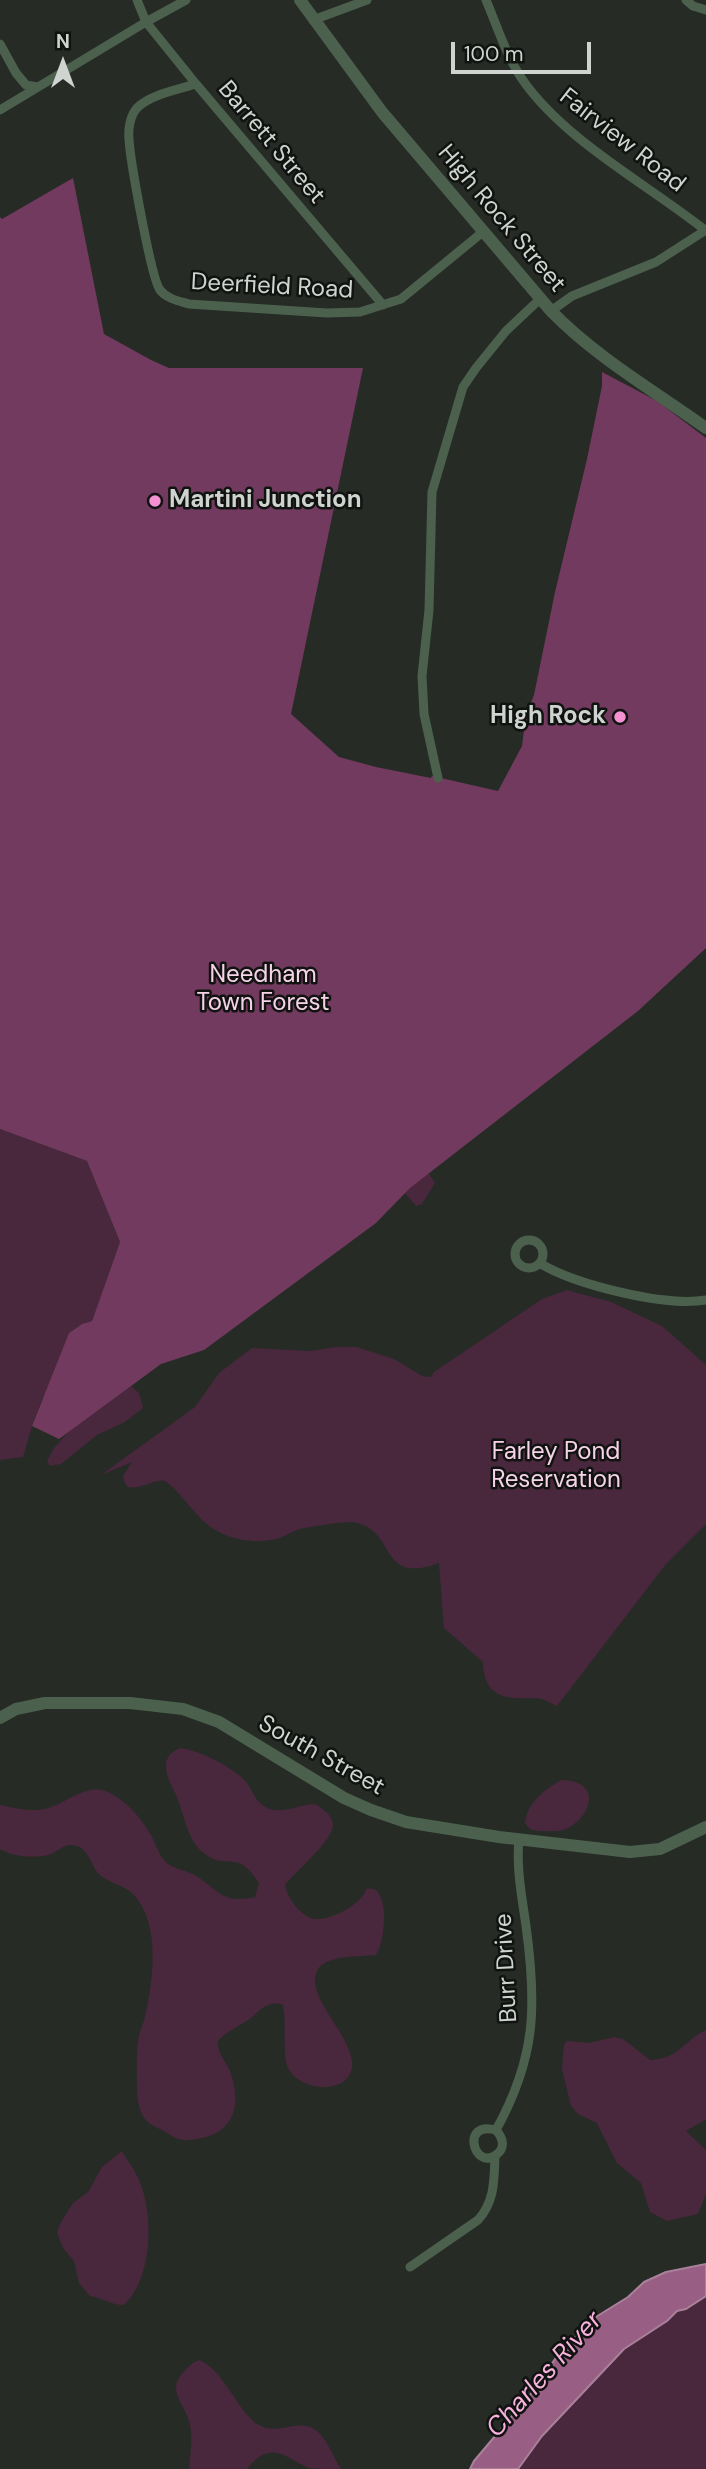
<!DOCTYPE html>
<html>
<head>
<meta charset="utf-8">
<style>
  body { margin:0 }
  #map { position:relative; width:706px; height:2469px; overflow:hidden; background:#262b26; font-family:"DM Sans",sans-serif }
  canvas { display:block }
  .north { position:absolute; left:28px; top:28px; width:70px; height:70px; -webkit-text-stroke:5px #101310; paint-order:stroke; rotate:0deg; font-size:19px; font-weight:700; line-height:28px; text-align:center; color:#d0d4d0 }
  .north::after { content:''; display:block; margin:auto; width:24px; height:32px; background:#d0d4d0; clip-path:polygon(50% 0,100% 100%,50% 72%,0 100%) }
  .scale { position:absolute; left:451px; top:42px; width:140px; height:32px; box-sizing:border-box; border:4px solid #d0d4d0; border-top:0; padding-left:9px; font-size:21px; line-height:24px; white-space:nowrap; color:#d0d4d0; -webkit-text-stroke:5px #101310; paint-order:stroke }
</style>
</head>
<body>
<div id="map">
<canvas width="706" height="2469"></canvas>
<div class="north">N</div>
<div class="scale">100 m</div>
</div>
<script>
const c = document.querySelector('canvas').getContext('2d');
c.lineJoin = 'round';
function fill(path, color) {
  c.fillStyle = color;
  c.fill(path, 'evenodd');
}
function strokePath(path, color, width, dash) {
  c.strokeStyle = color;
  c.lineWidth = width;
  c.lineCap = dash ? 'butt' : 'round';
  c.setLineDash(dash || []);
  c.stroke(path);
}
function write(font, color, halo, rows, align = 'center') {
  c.font = font + ' "DM Sans",sans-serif';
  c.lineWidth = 5;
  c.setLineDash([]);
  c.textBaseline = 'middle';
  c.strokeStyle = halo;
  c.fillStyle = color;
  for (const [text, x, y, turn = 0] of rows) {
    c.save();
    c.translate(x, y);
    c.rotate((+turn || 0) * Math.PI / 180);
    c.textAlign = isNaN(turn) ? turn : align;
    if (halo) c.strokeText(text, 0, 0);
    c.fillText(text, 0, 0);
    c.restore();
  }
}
const green = new Path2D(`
  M0,1129L87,1161L120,1242L92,1321L82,1324L69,1333L139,1393L143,1408L125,1422L97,1435L61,1464L50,1466L47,1461L54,1448L71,1429L43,1397L32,1426L23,1457L0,1460Z
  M427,1171L435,1183L422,1204L416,1206L404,1192Z
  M567,1290L611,1302L662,1326L706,1365V1524L666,1564L557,1706C551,1703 542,1698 536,1698C507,1699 484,1699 483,1662L444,1628L439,1563C379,1585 397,1534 358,1523C352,1521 344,1523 337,1523C325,1525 312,1526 300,1529C292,1531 285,1537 276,1539C260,1543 239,1541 223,1534C196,1522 186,1496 165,1481C151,1479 142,1490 128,1487L125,1483L123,1476L132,1462L101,1475L195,1407L219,1373L252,1348L311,1351L336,1347H356L394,1359L422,1376L431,1377L434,1372L542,1299Z
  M180,1748C197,1749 237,1769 247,1783C254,1793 255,1802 267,1808C284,1815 299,1804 315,1804C322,1808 332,1815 333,1824C334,1840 296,1871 285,1885C288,1898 298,1913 311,1918C326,1924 363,1904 366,1889C391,1882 386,1942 376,1955C361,1957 325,1954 317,1971C304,1997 357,2040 352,2068C347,2095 300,2092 288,2068C282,2056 287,2023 283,2005C269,2000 261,2009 251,2018C243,2024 220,2035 218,2042C216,2051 227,2063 230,2071C244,2110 231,2138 188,2140C178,2141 172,2136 164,2131C158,2128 150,2125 146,2120C137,2110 138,2098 137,2085C137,2071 136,2056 138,2043C138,2034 143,2025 145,2017C153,1981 161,1925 134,1895C125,1885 107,1883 98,1873C90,1863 87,1844 70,1845C63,1845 58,1851 51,1854C37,1859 12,1857 0,1849V1805C15,1808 32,1813 48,1808C69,1802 89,1780 112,1794C129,1804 143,1820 152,1837C156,1845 160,1858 168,1864C177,1870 189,1871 198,1877C220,1892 223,1904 255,1897L259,1883C237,1848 228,1871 205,1854C188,1842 185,1818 178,1800C174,1788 165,1777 166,1764C167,1755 173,1751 180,1748Z
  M561,1780C604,1781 591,1818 566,1829C559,1832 551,1831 544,1831C535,1831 530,1831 525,1823C527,1803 544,1790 561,1780Z
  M706,2030V2119L686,2131L706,2150V2194L698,2214L667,2221L650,2212L641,2183L617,2163L597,2123L578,2114L571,2106L562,2069L564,2045L567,2041L589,2043L614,2037L623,2039L650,2060C680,2059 684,2040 706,2030Z
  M122,2151C127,2160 135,2170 139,2180C154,2214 153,2278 124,2305C111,2305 103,2298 90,2296L79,2283L74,2261L63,2248L57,2233L61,2222L73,2203L88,2192L102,2167Z
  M706,2296V2469H518L542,2436L624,2349L667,2321L677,2311L686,2309Z
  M199,2360C223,2369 236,2409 257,2424C278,2438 300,2415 318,2432C329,2442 333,2457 341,2469C332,2469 316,2469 308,2468C282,2454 269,2441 247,2469H189C190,2455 193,2439 190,2425C187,2407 166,2391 182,2374C187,2368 191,2363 199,2360Z`);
const forest = new Path2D(`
  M73,178L104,334L151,360L169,368H363L291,714L339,757L376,767L431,778L432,776L498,791L522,746L526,715L534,695L555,592L587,459L602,386V372L657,401L706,438V948L638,1011L410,1188L376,1223L204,1350L161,1364L59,1439L32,1426L69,1333L82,1324L92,1321L120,1242L87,1161L0,1129V217L2,219Z`);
const water = new Path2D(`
  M706,2264V2296L686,2309L677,2311L667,2321L624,2349L542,2436L518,2469H470L474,2461L534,2390L557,2356L591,2320L628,2297L644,2282L666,2272Z`);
const minor = new Path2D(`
  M137,0L146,22L196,84L383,305
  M486,0C497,26 506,55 522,79C564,140 647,184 705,230
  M686,0L693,6L706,10
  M313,20L367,0
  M0,44L16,73L26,85L38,87
  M196,84C178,89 150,95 137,108C130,116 128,129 129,139C130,159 151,278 160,290C167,299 179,301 189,304L327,313L360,312L401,299L484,231
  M0,110L146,22L186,0
  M551,311L572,296L656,262L706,230
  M438,778L424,714L422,676L429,610L432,492L463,387L476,368L506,331L540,299
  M515 1254a14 14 0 1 1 28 0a14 14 0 1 1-28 0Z
  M541,1264C577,1285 665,1307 706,1300
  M496,2130C503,2138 506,2148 496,2155C474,2171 460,2120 496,2130C536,2058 537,2006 526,1926C522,1897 516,1868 519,1839
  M410,2267L478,2220C495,2201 494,2180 495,2156`);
const tertiary = new Path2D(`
  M300,0L382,112L551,311C597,358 653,390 706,428
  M0,1718L16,1709L45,1703H130L183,1709L219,1722L344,1798L371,1810L406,1822L499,1837L630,1852L660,1849L706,1827`);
const markers = [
  [155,501,7,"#f591d2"],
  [620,717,7,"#f591d2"]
];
const streetNames = [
  ["Fairview Road",622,141,38],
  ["Barrett Street",271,143,50],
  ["High Rock Street",501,219,50],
  ["Deerfield Road",272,287,3],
  ["South Street",321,1756,29],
  ["Burr Drive",507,1968,-93]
];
const poiNames = [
  ["Martini Junction",169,501],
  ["High Rock",606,717,"right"]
];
const parkNames = [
  ["Needham",263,976],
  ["Town Forest",263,1004],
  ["Farley Pond",556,1453],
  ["Reservation",556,1481]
];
const waterNames = [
  ["Charles River",545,2375,-48]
];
fill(green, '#49273d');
fill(forest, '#713a5e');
fill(water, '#995e84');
strokePath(water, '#aa819b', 2);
strokePath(minor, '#4c614d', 9);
strokePath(tertiary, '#4c614d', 12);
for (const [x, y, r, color] of markers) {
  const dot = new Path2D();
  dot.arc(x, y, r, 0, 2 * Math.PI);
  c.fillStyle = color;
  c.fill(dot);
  strokePath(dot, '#101310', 2.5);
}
write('24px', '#d0d4d0', '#101310', streetNames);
write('bold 24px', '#d0d4d0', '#101310', poiNames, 'left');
write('24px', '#f6d3e8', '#101310', parkNames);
write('italic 26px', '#f8b2de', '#101310', waterNames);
</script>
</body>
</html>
